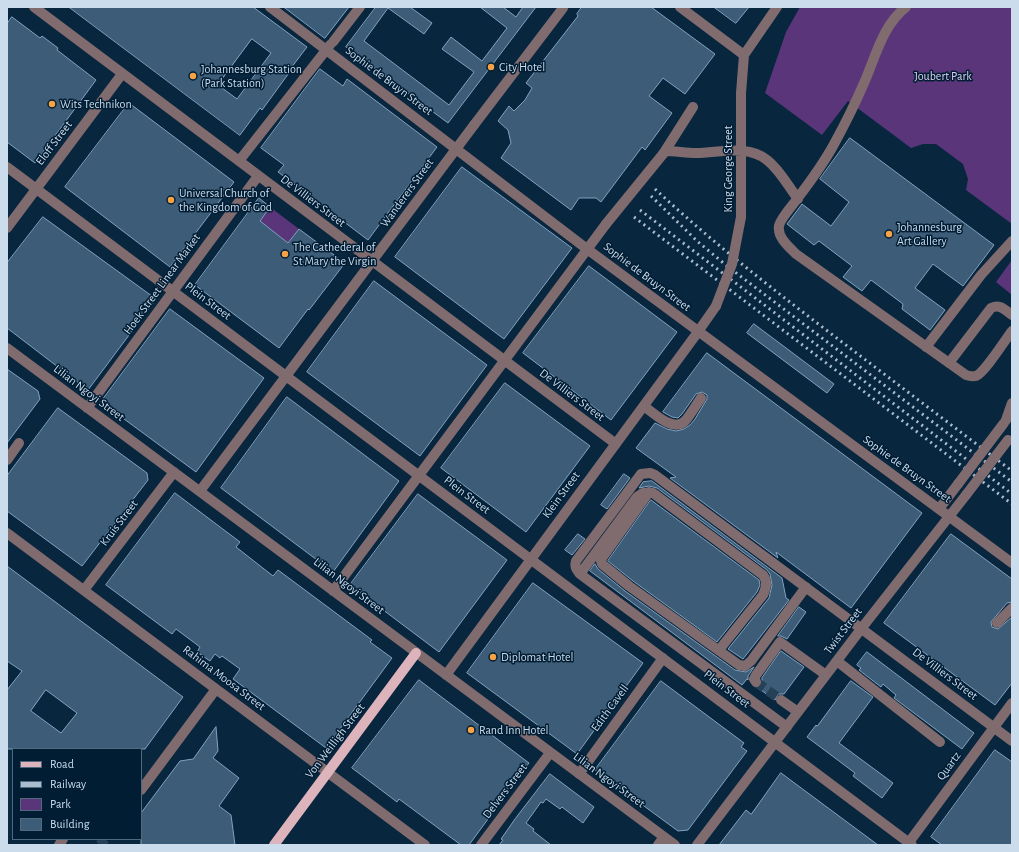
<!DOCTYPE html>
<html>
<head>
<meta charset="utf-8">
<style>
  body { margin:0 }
  #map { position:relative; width:1019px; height:852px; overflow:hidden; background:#08263e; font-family:"Alegreya Sans",sans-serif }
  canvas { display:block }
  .frame { position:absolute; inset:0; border:8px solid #cbdcec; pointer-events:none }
  .legend { position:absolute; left:12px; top:748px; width:130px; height:92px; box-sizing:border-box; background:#001d34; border:1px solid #51697e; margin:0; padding:5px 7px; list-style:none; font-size:12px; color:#cbdcec }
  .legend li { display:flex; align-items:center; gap:8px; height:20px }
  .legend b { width:20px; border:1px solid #51697e }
</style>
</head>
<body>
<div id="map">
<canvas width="1019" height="852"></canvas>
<div class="frame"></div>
<ul class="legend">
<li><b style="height:5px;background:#ddb4bb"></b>Road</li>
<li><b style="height:5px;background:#aabdce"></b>Railway</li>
<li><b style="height:11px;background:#5a357a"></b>Park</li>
<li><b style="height:11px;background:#3d5c77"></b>Building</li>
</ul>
</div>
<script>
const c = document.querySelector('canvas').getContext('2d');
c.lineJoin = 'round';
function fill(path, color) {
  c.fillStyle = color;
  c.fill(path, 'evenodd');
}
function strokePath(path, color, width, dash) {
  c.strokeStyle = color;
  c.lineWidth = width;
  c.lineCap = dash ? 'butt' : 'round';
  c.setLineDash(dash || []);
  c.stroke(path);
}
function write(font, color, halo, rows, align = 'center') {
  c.font = font + ' "Alegreya Sans",sans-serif';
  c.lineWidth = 3;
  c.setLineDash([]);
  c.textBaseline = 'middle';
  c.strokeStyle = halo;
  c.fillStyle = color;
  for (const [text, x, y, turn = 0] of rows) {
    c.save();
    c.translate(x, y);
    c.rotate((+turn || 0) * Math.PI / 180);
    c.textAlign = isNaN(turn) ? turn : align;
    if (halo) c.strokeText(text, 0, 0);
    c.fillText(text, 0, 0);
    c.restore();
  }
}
const green = new Path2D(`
  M800,7H1012V224L966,190L968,179L963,164L936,144H923L911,148L848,101L822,135L765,93L786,32Z
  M270,207L299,229L288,243L260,221Z
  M1012,260V295L996,282Z`);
const building = new Path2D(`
  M69,7H253L307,47L288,72L289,73L262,110L260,108L240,135ZM252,39L271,53L237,99L218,85Z
  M284,7H349L325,38Z
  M376,7H410L432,23L424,34L388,8L364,41L449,105L474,72L442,49L451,37L482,61L507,28L480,7H503L516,17L523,7H536L448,123L346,47Z
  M582,7H651L715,54L685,94L663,78L649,96L672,113L645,150L642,147L601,202L596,198H579L571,210L501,158L511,143L508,130L498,121L509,106L514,111L525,100L532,88L526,83L578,16L577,14Z
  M714,7H749L736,23Z
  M12,17L40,38L42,36L58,48L57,50L96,80L35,163L7,142V24Z
  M320,69L343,86L347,79L437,147L368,240L278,172L284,165L261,148Z
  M129,103L234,182L170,267L65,187Z
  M850,138L994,245L963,286L933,264L915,288L945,310L930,330L902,309L903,304L871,280L862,291L843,277L852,266L819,241L814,245L787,224L802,204L831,226L849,202L820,179Z
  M462,167L572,248L504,339L395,257Z
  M259,198L270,207L260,221L288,243L299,229L345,263L309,310L308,309L279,348L195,285Z
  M43,217L156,299L88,390L7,328V263Z
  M589,266L677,332L611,420L523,353Z
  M374,281L487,365L420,456L307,372Z
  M170,309L264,378L196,472L101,402Z
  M754,324L834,384L827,393L747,333Z
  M707,353L922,513L851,608L776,552L778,558L670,478L676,477L636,448L655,423L667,429L676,431L684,429L690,425L695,419L707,399V395L702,392L696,394L682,414L678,418L672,417L663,412Z
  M7,369L38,391L40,399L7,443Z
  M505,383L590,446L526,532L441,468Z
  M287,397L399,481L333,572L221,488Z
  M58,408L147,473L148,480L82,566L7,511V476Z
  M624,474L630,478L607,509L601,505Z
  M652,481L782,578L786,598L789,600L743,659L728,649L769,598L772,585L770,574L767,570L657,488L649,486L639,488L643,482Z
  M175,493L240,542L236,547L273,576L278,570L372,640L370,642L392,658L326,748L233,679L240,669L222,656L220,658L215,654L210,661L197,652L200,647L176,629L172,634L106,585Z
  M418,494L507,560L439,652L350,585Z
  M651,500L759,580L760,585L757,592L717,642L633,581L608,561Z
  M578,534L585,539L572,555L565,550Z
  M951,534L1012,579V602L1007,603L991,622L992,627L998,629L1012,617V683L995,705L884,623Z
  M595,564L598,569L625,591L735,670L746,672L754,667L748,676V680L747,679L742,685L590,571Z
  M7,566L183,697L145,749H7V690L22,671L7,661ZM46,690L77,713L61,733L31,711Z
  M533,583L643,663L577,754L467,673Z
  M799,607L806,612L787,639L781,636H778Z
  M781,651L804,667L784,694H778L775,700L758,688L762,685V678Z
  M867,652L974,733L962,749L894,698L896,695L883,684L881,687L859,670L861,668L857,665Z
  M419,680L529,763L469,845H461L399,799L397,802L352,768Z
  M661,681L744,743L741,747L747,751L688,830L678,831L595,770Z
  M851,681L873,697L839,743L893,783L882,798L853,776L855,773L807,737L816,725L817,726Z
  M216,727L218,751L213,758L239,778L219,806L231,815L235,845H141V813L180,761L193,759Z
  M995,750L1012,762V845H942L931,837Z
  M781,773L878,845H719L746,810L751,814Z
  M550,774L594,807L583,823L562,807L560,809L546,799L543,803L541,802L526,823L534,829L533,831L551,845H499L503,840L501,839L515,819Z`);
const minorTunnel = new Path2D(`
  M756,682L781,700
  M100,845L105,839`);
const minor = new Path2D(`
  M34,7L616,444
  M270,7L587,249L1012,563
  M680,7L744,55
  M906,7C882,26 876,56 864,83C855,104 844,126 833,146C823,164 810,182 797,199C793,205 780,219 779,226C777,237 789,247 796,254L966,375C970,376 972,377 976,376C985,372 1005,340 1012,331
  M665,151L693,107
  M663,154L665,151C675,151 686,153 696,153C719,153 747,144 767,160C780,170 788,186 798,199
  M239,161L330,45
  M7,167L912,845
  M741,217V93L744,55L777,7
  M7,228L122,74
  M926,347L981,275L1012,241
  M7,348L675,845
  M949,363L991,308C1000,304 1004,309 1012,315
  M644,406C653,413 674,433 685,421C691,414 696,405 701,398
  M87,408L258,176
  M1006,420L1012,403
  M7,460L19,443
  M200,491L474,125
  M649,492L602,558L601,561L602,564L629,586L739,665L745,666L751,661L806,587
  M939,509L958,484
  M7,533L425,845
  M580,574L637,497L643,493H653L763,575C768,582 766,588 763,595L719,650
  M84,590L174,472
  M333,591L606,224
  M997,623L1012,608
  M837,661L940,742
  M446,675L695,336L716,306
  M756,682L754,679L756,675L780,642L826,675
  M781,700L798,712
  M787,727L580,574C577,570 574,567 576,561L641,474L650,473L655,475L1012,741
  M579,774L663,658
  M141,790L216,689
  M59,845L63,839
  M481,845L550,753
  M658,845L664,837
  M697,845L861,629L966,495
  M907,845L1012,703`);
const major = new Path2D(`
  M274,845L416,653`);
const rail = new Path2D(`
  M655,189C713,243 775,291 838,339C896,383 954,427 1012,471
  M651,196L697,241L727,266L1012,482
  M640,210L1012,494
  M634,217L1012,504`);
const minorBridge = new Path2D(`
  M333,42L360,7
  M474,125L563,8
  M606,224L663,154
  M716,306L732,264L741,217
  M958,484L1004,423
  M966,495L1008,440`);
const markers = [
  [491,67,4,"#f5a345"],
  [193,76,4,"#f5a345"],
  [52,104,4,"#f5a345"],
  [171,200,4,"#f5a345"],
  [889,234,4,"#f5a345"],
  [285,254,4,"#f5a345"],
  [493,657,4,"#f5a345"],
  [471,730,4,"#f5a345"]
];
const poiNames = [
  ["City Hotel",499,67],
  ["Johannesburg Station",201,69],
  ["(Park Station)",201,83],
  ["Wits Technikon",60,104],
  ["Universal Church of",179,193],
  ["the Kingdom of God",179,207],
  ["Johannesburg",897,227],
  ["Art Gallery",897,241],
  ["The Cathederal of",293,247],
  ["St Mary the Virgin",293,261],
  ["Diplomat Hotel",501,657],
  ["Rand Inn Hotel",479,730]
];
const parkNames = [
  ["Joubert Park",943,76]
];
const streetNames = [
  ["Sophie de Bruyn Street",389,81,37],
  ["Eloff Street",54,143,-53],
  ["King George Street",728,169,-90],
  ["Wanderers Street",407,193,-54],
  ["De Villiers Street",313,201,37],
  ["Sophie de Bruyn Street",647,277,37],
  ["Hoek Street Linear Market",162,284,-54],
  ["Plein Street",208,301,37],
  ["Lilian Ngoyi Street",89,393,37],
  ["De Villiers Street",572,395,37],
  ["Sophie de Bruyn Street",907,469,36],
  ["Plein Street",467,495,37],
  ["Klein Street",561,495,-54],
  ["Kruis Street",119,523,-53],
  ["Lilian Ngoyi Street",349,586,37],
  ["Twist Street",843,631,-53],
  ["De Villiers Street",945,674,37],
  ["Rahima Moosa Street",224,678,37],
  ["Plein Street",727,689,37],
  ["Edith Cavell",610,708,-54],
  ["Von Weilligh Street",335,741,-53],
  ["Quartz",949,766,-54],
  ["Lilian Ngoyi Street",609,780,36],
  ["Delvers Street",505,791,-53]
];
fill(green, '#5a357a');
fill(building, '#3d5c77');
strokePath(building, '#81a2c0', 1);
strokePath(minorTunnel, '#254158', 10, [10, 5]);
strokePath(minor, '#806c6f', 10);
strokePath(major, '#ddb4bb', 10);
strokePath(rail, '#aabdce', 3, [2, 4]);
strokePath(minorBridge, '#806c6f', 10);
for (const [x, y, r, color] of markers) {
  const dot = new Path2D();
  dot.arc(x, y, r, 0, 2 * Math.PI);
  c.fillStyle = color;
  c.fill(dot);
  strokePath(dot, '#001d34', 1.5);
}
write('12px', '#cbdcec', '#001d34', poiNames, 'left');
write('12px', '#ded2ed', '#001d34', parkNames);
write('12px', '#cbdcec', '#001d34', streetNames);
</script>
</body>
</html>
